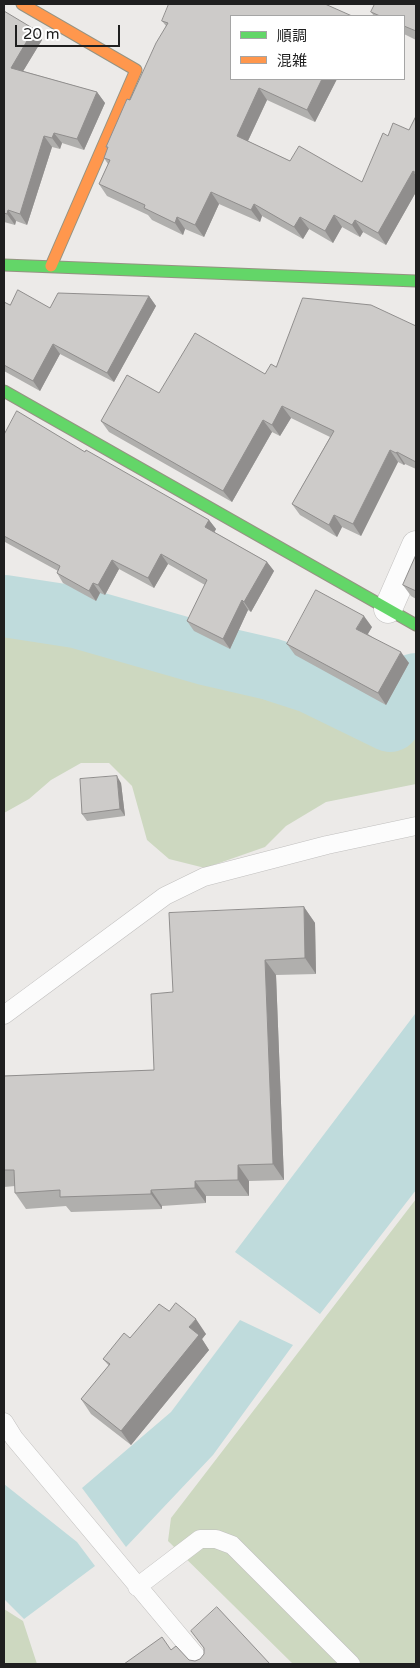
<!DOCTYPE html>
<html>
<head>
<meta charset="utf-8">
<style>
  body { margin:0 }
  #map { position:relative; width:420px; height:1668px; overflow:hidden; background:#eceae8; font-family:"Varela Round","Noto Sans JP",sans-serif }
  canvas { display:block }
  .frame { position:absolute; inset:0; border:5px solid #1f1f1f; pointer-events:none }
  .legend { position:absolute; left:230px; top:15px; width:175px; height:65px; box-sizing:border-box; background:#fff; border:1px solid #a5a5a5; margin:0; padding:6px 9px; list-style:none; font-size:15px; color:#1f1f1f }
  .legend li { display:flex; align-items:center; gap:10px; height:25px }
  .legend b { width:25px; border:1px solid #a5a5a5 }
  .scale { position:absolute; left:15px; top:25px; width:105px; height:22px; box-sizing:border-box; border:2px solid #1f1f1f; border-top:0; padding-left:6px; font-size:15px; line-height:18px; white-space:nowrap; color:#1f1f1f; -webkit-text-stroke:4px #fff; paint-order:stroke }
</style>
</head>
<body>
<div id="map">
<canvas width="420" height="1668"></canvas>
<div class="frame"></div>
<ul class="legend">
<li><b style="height:6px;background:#63d668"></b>順調</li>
<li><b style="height:6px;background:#ff974d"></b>混雑</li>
</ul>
<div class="scale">20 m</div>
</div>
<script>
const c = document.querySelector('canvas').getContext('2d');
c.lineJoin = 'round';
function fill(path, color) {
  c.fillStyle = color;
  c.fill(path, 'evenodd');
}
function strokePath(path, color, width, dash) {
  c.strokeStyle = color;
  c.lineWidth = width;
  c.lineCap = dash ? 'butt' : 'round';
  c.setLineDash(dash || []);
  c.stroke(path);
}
const forest = new Path2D(`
  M4,617L116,639L223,666L346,706L393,730L416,699V784L326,802L286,826L265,847L205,868L169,859L147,840L132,786L109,763H81L51,780L29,799L4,813Z
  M416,1199V1664H293L168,1541L171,1518Z
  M4,1609L23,1621L37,1664H4Z`);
const water = new Path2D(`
  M416,903V1190L320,1314L235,1252L415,1014Z
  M240,1320L293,1345L213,1455L126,1547L82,1488L171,1412Z
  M4,1484L77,1542L95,1566L24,1619L4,1599Z`);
const river = new Path2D(`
  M4,606L76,617L205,654L270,669L310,682L390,721L416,684`);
const lane = new Path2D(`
  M4,1015L165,896L204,877L327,845L416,826
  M4,1422L14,1438L203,1664
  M137,1587L200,1539H216L232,1545L351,1664`);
const street = new Path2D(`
  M388,609L416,545`);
const fast = new Path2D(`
  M4,265L416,281
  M4,391L416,625`);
const slow = new Path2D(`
  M22,4L136,70L51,266`);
const wall = new Path2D(`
  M328,4V5L337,79L315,122L267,100L248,141L290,161L362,182L388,136L409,130L416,116V192L386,245L363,232L360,237L342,227L333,243L309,229L303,239L262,216L260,222L219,204L204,237L185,229L183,235L152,220L148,215L107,196L99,184L108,164L104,158L108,149L106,147L130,100L166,26L162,21Z
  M416,4V40L404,34V16H374L371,12Z
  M4,11L42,40L23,71L97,92L105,103L84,150L62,143L60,149L52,147L27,225L16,221L15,225L4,222Z
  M149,296L156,306L114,382L60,354L40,391L4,371V302L10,305L50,308Z
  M416,326V469L405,464L404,465L398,462L361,536L342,527L337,537L300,515L292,504L330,437L291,418L280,436L272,432L232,502L109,432L101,421L159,393L265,374L276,367Z
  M4,435L85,452L209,520L216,529L214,532L267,562L274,571L251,612L248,610L230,649L194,631L187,621L205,585L168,564L154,588L119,569L105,595L100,593L96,601L63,583L57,573L58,571L5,542L4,545Z
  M416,555V599L411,596L403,585Z
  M372,627L368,634L409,663L386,705L295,655L287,644Z
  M121,783L125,816L87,821L82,814Z
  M304,907L315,923L316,974L276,975L284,1180L249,1181V1196H206V1203L162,1206V1209L71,1212L66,1206L26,1209L15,1193V1186L4,1187V1076L154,1070L173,992Z
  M169,1311L206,1334L202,1339L209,1350L131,1445L91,1414L81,1399L109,1366L103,1359L130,1338Z`);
const shadedWall = new Path2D(`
  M34,29L42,40L19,78L11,68Z
  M322,79H337L315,122L307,110Z
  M259,88L267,100L245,147L237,136Z
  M97,92L105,103L84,150L77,139Z
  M54,133L62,143L60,149L52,138Z
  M44,136L52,147L27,225L20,214Z
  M413,171L416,176V192L386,245L378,233Z
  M211,192L219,204L204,237L195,225Z
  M254,204L262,216L260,222L251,210Z
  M8,210L16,221L15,225L7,214Z
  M334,215L342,227L333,243L325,231Z
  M177,217L185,229L183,235L175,223Z
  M300,217L309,229L303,239L294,227Z
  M355,220L363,232L360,237L352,225Z
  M149,296L156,306L114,382L107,373Z
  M53,344L60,354L40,391L33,381Z
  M282,406L291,418L280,436L272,425Z
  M263,420L272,432L232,502L223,491Z
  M390,450L398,462L361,536L353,524Z
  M397,452L405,464L404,465L396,453Z
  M334,515L342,527L337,537L329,525Z
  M209,520L216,529L212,537L205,527Z
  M161,554L168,564L154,588L148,578Z
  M112,560L119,569L105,595L98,585Z
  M267,562L274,571L251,612L244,602Z
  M93,583L100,593L96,601L89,591Z
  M242,600L248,610L230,649L223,639Z
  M364,616L372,627L364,640L356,629Z
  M401,652L409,663L386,705L378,693Z
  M117,776L121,783L125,816L120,809Z
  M304,907L315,923L316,974L305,958Z
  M265,960L276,975L284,1180L273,1164Z
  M238,1165L249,1181V1196L238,1180Z
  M195,1181L206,1196V1203L195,1188Z
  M151,1190L162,1206V1209L151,1194Z
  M196,1319L206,1334L202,1339L209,1350L131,1445L121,1431L189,1327Z`);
const building = new Path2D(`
  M169,4H325L352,16H231V79H322L307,110L259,88L237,136L290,161L299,146L362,182L383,133L388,136L393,123L409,130L416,116V173L413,171L378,233L355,220L352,225L334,215L325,231L300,217L294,227L254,204L251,210L211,192L195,225L177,217L175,223L144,208L145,205L99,184L110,160L104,158L108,147H106L127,99L130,100L156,43L168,23L162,21Z
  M375,4H416V31L404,26V16H380L371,12Z
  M4,11L34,29L11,68L97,92L77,139L54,133L52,138L44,136L20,214L8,210L7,214L4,213Z
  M18,290L50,308L58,293L149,296L107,373L53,344L33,381L4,365V302L10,305Z
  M303,298L371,305L416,326V462L397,452L396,453L390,450L353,524L334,515L329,525L292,504L334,431L282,406L272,425L263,420L223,491L101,421L127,375L159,393L195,333L265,374L271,364L276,367Z
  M17,411L85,452L86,450L209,520L205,527L267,562L244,602L242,600L223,639L187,621L207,580L161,554L148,578L112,560L98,585L93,583L89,591L57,573L60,566L4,536V435Z
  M416,555V591L403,585Z
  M316,590L364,616L356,629L401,652L378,693L287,644Z
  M117,776L120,809L82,814L80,779Z
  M304,907L305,958L265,960L273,1164L238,1165V1180L195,1181V1188L151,1190V1194L60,1197V1190L15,1193L14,1170H4V1076L154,1070L151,994L173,992L169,913Z
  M176,1303L196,1319L189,1327L199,1335L121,1431L81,1399L110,1364L103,1359L124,1333L130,1338L159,1304L169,1311Z
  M217,1607L270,1664H124L162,1637L171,1650L176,1646L189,1660L195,1661L200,1659L204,1654V1648L191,1631Z`);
fill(forest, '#cdd8c0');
fill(water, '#bfdbdc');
strokePath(river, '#bfdbdc', 62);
strokePath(lane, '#c0bfbe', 19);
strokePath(street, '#c0bfbe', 29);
strokePath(fast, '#959382', 13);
strokePath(slow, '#959382', 13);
strokePath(lane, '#fcfcfc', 18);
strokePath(street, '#fcfcfc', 28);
strokePath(fast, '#63d668', 11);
strokePath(slow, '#ff974d', 11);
fill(wall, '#b0afad');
fill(shadedWall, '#908e8d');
fill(building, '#cdcbc9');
strokePath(building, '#908e8d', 1);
</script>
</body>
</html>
